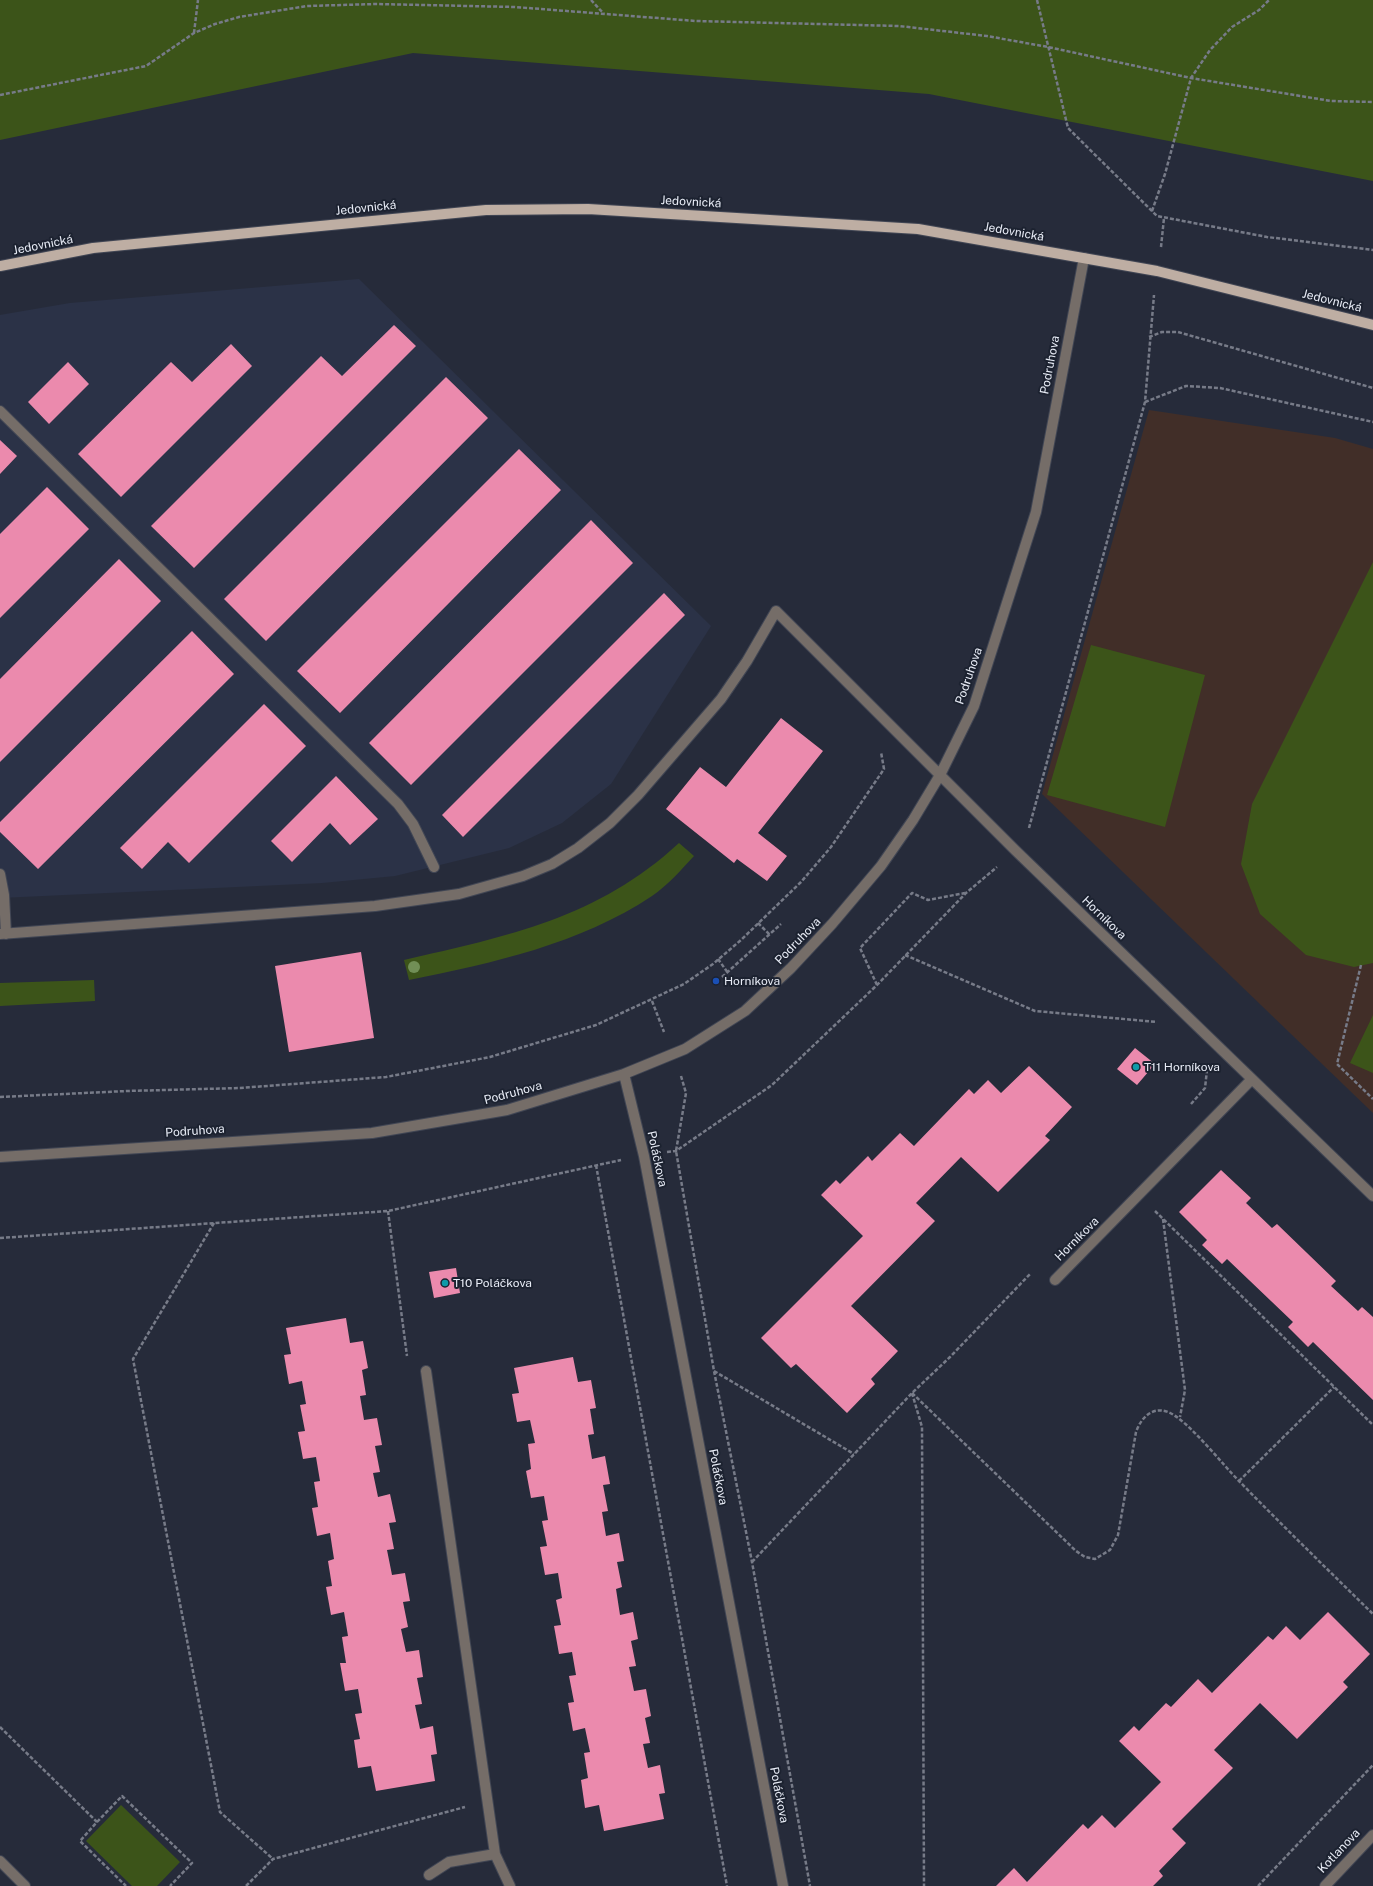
<!DOCTYPE html>
<html>
<head>
<meta charset="utf-8">
<style>
  body { margin:0 }
  canvas { display:block; background:#262b3a }
</style>
</head>
<body>
<canvas width="1373" height="1886"></canvas>
<script>
const c = document.querySelector('canvas').getContext('2d');
c.lineJoin = 'round';
function fill(path, color) {
  c.fillStyle = color;
  c.fill(path, 'evenodd');
}
function strokePath(path, color, width, dash) {
  c.strokeStyle = color;
  c.lineWidth = width;
  c.lineCap = dash ? 'butt' : 'round';
  c.setLineDash(dash || []);
  c.stroke(path);
}
function write(font, color, halo, rows, align = 'center') {
  c.font = font + ' "Public Sans",sans-serif';
  c.lineWidth = 4;
  c.setLineDash([]);
  c.textBaseline = 'middle';
  c.strokeStyle = halo;
  c.fillStyle = color;
  for (const [text, x, y, turn = 0] of rows) {
    c.save();
    c.translate(x, y);
    c.rotate((+turn || 0) * Math.PI / 180);
    c.textAlign = isNaN(turn) ? turn : align;
    if (halo) c.strokeText(text, 0, 0);
    c.fillText(text, 0, 0);
    c.restore();
  }
}
const built = new Path2D(`
  M359,279L711,626L611,784L562,823L509,848L395,876L322,883L0,898V315L70,303Z`);
const education = new Path2D(`
  M1149,410L1335,438L1373,449V1113L1042,794Z`);
const green = new Path2D(`
  M0,0H1373V181L929,94L413,53L0,140Z
  M1373,562V963L1354,967L1306,955L1260,914L1241,864L1252,804Z
  M1091,645L1205,675L1165,827L1047,795Z
  M679,843L694,856C681,870 668,885 652,896C580,944 493,963 409,980L404,960C508,936 598,918 679,843Z
  M94,980L95,1001L0,1006V983Z
  M1373,1015V1073L1350,1063Z
  M121,1805L180,1862L157,1886H132L86,1841Z`);
const building = new Path2D(`
  M394,325L416,346L194,568L151,526L321,356L342,376Z
  M231,344L252,366L121,497L78,454L171,362L192,382Z
  M68,362L89,384L49,424L28,402Z
  M446,377L488,418L266,641L224,599Z
  M0,440L17,456L0,474Z
  M519,449L561,490L340,713L297,671Z
  M47,487L89,529L0,618V534Z
  M591,520L633,563L411,785L369,743Z
  M119,559L161,601L0,762V679Z
  M664,593L685,615L463,837L442,815Z
  M192,631L234,674L38,869L0,832V822Z
  M264,704L306,746L189,863L168,842L142,869L120,848Z
  M781,718L823,751L758,833L787,856L767,881L737,859L734,863L666,809L700,767L726,787Z
  M336,776L378,819L350,845L330,823L292,862L271,841Z
  M361,952L374,1038L289,1052L275,966Z
  M1135,1048L1155,1064L1137,1085L1117,1069Z
  M1029,1066L1072,1107L1045,1136L1050,1140L998,1192L961,1157L916,1203L935,1221L851,1306L898,1351L871,1379L875,1384L847,1413L796,1364L791,1368L761,1338L863,1236L821,1195L836,1180L840,1184L868,1156L872,1161L900,1133L914,1146L969,1089L974,1094L988,1080L1001,1093Z
  M1221,1170L1251,1198L1246,1203L1272,1228L1277,1224L1336,1281L1331,1286L1358,1311L1362,1307L1373,1317V1400L1313,1342L1308,1347L1288,1327L1293,1322L1227,1259L1222,1264L1202,1245L1207,1240L1179,1212Z
  M456,1268L460,1293L434,1298L429,1272Z
  M346,1318L350,1343L363,1341L368,1368L362,1370L366,1395L360,1396L364,1420L377,1418L382,1445L375,1446L380,1472L373,1473L378,1497L390,1494L396,1522L389,1523L394,1549L387,1550L392,1575L405,1573L410,1601L403,1602L408,1627L401,1629L406,1652L419,1650L423,1677L417,1678L422,1704L415,1705L420,1729L433,1726L437,1754L431,1755L435,1781L376,1791L371,1766L358,1768L354,1740L360,1739L355,1714L362,1713L358,1689L345,1691L340,1663H346L342,1637L348,1636L344,1612L331,1615L326,1587L332,1586L328,1561L334,1559L330,1533L317,1536L312,1508L318,1507L314,1482L320,1481L316,1457L303,1459L298,1432L305,1431L300,1405L306,1404L302,1381L289,1384L284,1355L291,1354L286,1328Z
  M573,1357L578,1382L591,1380L596,1408L590,1409L594,1434L588,1435L592,1459L605,1456L610,1484L603,1485L608,1511L602,1512L606,1536L619,1533L624,1561L617,1562L622,1587L616,1589L620,1615L633,1612L638,1639L631,1641L636,1666L629,1667L634,1691L646,1689L651,1716L645,1718L650,1743L643,1744L648,1768L660,1765L665,1793L659,1794L664,1819L604,1831L599,1805L585,1808L581,1780L588,1778L584,1753L590,1752L585,1728L573,1731L568,1703L574,1702L569,1676L576,1675L572,1652L559,1654L554,1626L561,1625L556,1600L562,1598L558,1573L545,1575L540,1547L547,1546L542,1521L548,1520L544,1496L531,1498L526,1471L531,1469L528,1444L535,1443L530,1420L517,1422L512,1394L519,1393L514,1368Z
  M1328,1612L1370,1654L1343,1682L1348,1687L1297,1739L1260,1703L1214,1750L1233,1768L1172,1829L1186,1843L1159,1871L1163,1876L1153,1886H996L1014,1868L1027,1882L1083,1824L1088,1829L1102,1815L1115,1828L1161,1782L1119,1741L1134,1726L1139,1731L1166,1703L1171,1707L1198,1679L1212,1693L1268,1636L1273,1640L1286,1626L1300,1640Z`);
const path = new Path2D(`
  M591,0L604,14
  M1037,0L1068,128L1157,216L1267,237L1373,250
  M194,33L198,0
  M0,95L146,66L194,33L215,24L239,17L307,6L376,4L515,7L696,21L899,26L987,36L1048,47L1191,78L1331,101L1373,102
  M1152,211L1165,174L1191,78L1210,50L1232,27L1259,10L1269,0
  M1161,247L1164,218
  M1149,337L1162,332H1178L1373,388
  M1145,402L1186,386L1220,388L1373,422
  M1029,828L1145,402L1154,295
  M758,923L770,935
  M905,955L1035,1011L1157,1022
  M718,959L728,973
  M1361,965L1337,1064L1373,1099
  M722,977L781,924
  M877,985L860,948L912,893L928,900L965,893
  M652,1001L664,1032
  M681,1076L686,1093L676,1151L714,1371L752,1562L810,1886
  M0,1097L127,1091L240,1088L386,1077L490,1057L596,1025L684,984L713,964L741,940L801,882L831,847L884,769L881,752
  M1191,1104L1205,1088L1207,1070
  M667,1152L676,1151L772,1085L877,985L966,893L997,867
  M596,1165L727,1886
  M388,1211L407,1356
  M1155,1211L1373,1425
  M1163,1219L1185,1390L1180,1417
  M214,1223L133,1359L220,1812L273,1859
  M0,1238L388,1211L621,1160
  M714,1371L854,1454
  M912,1393L1076,1551L1085,1557L1095,1559L1110,1550L1118,1535L1136,1432C1141,1418 1152,1406 1168,1412C1188,1420 1222,1464 1239,1481C1283,1526 1328,1570 1373,1614
  M912,1393L922,1427L924,1886
  M1239,1481L1334,1387
  M752,1562L912,1393L950,1357L1031,1273
  M0,1727L97,1822L80,1841L126,1886
  M97,1822L122,1796L192,1863L170,1886
  M246,1886L273,1859L465,1807
  M1258,1886L1373,1765`);
const minor = new Path2D(`
  M0,411L398,804L413,824L434,867
  M0,874L4,895L6,934
  M0,934L375,906L459,894L523,876L552,864L578,848L610,823L638,795L721,699L747,661L776,611L1015,850L1373,1196
  M624,1074L644,1156L783,1886
  M0,1157L372,1133L507,1110L624,1074L685,1049L745,1011L791,968L832,924L881,866L913,820L940,775L974,706L1036,512L1084,258
  M1055,1280L1252,1079
  M426,1371L495,1854L510,1886
  M0,1861L25,1886
  M429,1875L449,1862L495,1854
  M1325,1886L1373,1835`);
const major = new Path2D(`
  M0,266L93,248L486,210L588,209L918,229L1157,271L1373,325`);
const trees = [
  [414,967]
];
const markers = [
  [716,981,4,"#1a4fb4"],
  [1136,1067,4,"#0f9aa8"],
  [445,1283,4,"#0f9aa8"]
];
const streetNames = [
  ["Jedovnická",691,202,3],
  ["Jedovnická",366,208,-6],
  ["Jedovnická",1014,232,10],
  ["Jedovnická",43,245,-11],
  ["Jedovnická",1332,301,14],
  ["Podruhova",1050,365,-79],
  ["Podruhova",969,676,-71],
  ["Horníkova",1104,918,44],
  ["Podruhova",798,941,-46],
  ["Podruhova",513,1093,-15],
  ["Podruhova",195,1131,-4],
  ["Poláčkova",657,1159,78],
  ["Horníkova",1077,1239,-45],
  ["Poláčkova",718,1477,79],
  ["Poláčkova",779,1795,79],
  ["Kotlanova",1339,1851,-47]
];
const poiNames = [
  ["Horníkova",724,981],
  ["T11 Horníkova",1144,1067],
  ["T10 Poláčkova",453,1283]
];
fill(built, '#2b3247');
fill(education, '#412e28');
fill(green, '#3c5419');
fill(building, '#eb8aad');
strokePath(minor, '#414654', 12);
strokePath(major, '#414654', 12);
strokePath(path, '#777b88', 2.5, [4, 2]);
strokePath(minor, '#756d68', 10);
strokePath(major, '#beaea3', 10);
c.fillStyle = '#718f56';
for (const [x, y] of trees) {
  c.beginPath();
  c.arc(x, y, 6, 0, 2 * Math.PI);
  c.fill();
}
for (const [x, y, r, color] of markers) {
  const dot = new Path2D();
  dot.arc(x, y, r, 0, 2 * Math.PI);
  c.fillStyle = color;
  c.fill(dot);
  strokePath(dot, '#1c2230', 1.5);
}
write('12px', '#e8ecf6', '#1c2230', streetNames);
write('12px', '#e8ecf6', '#1c2230', poiNames, 'left');
</script>
</body>
</html>
